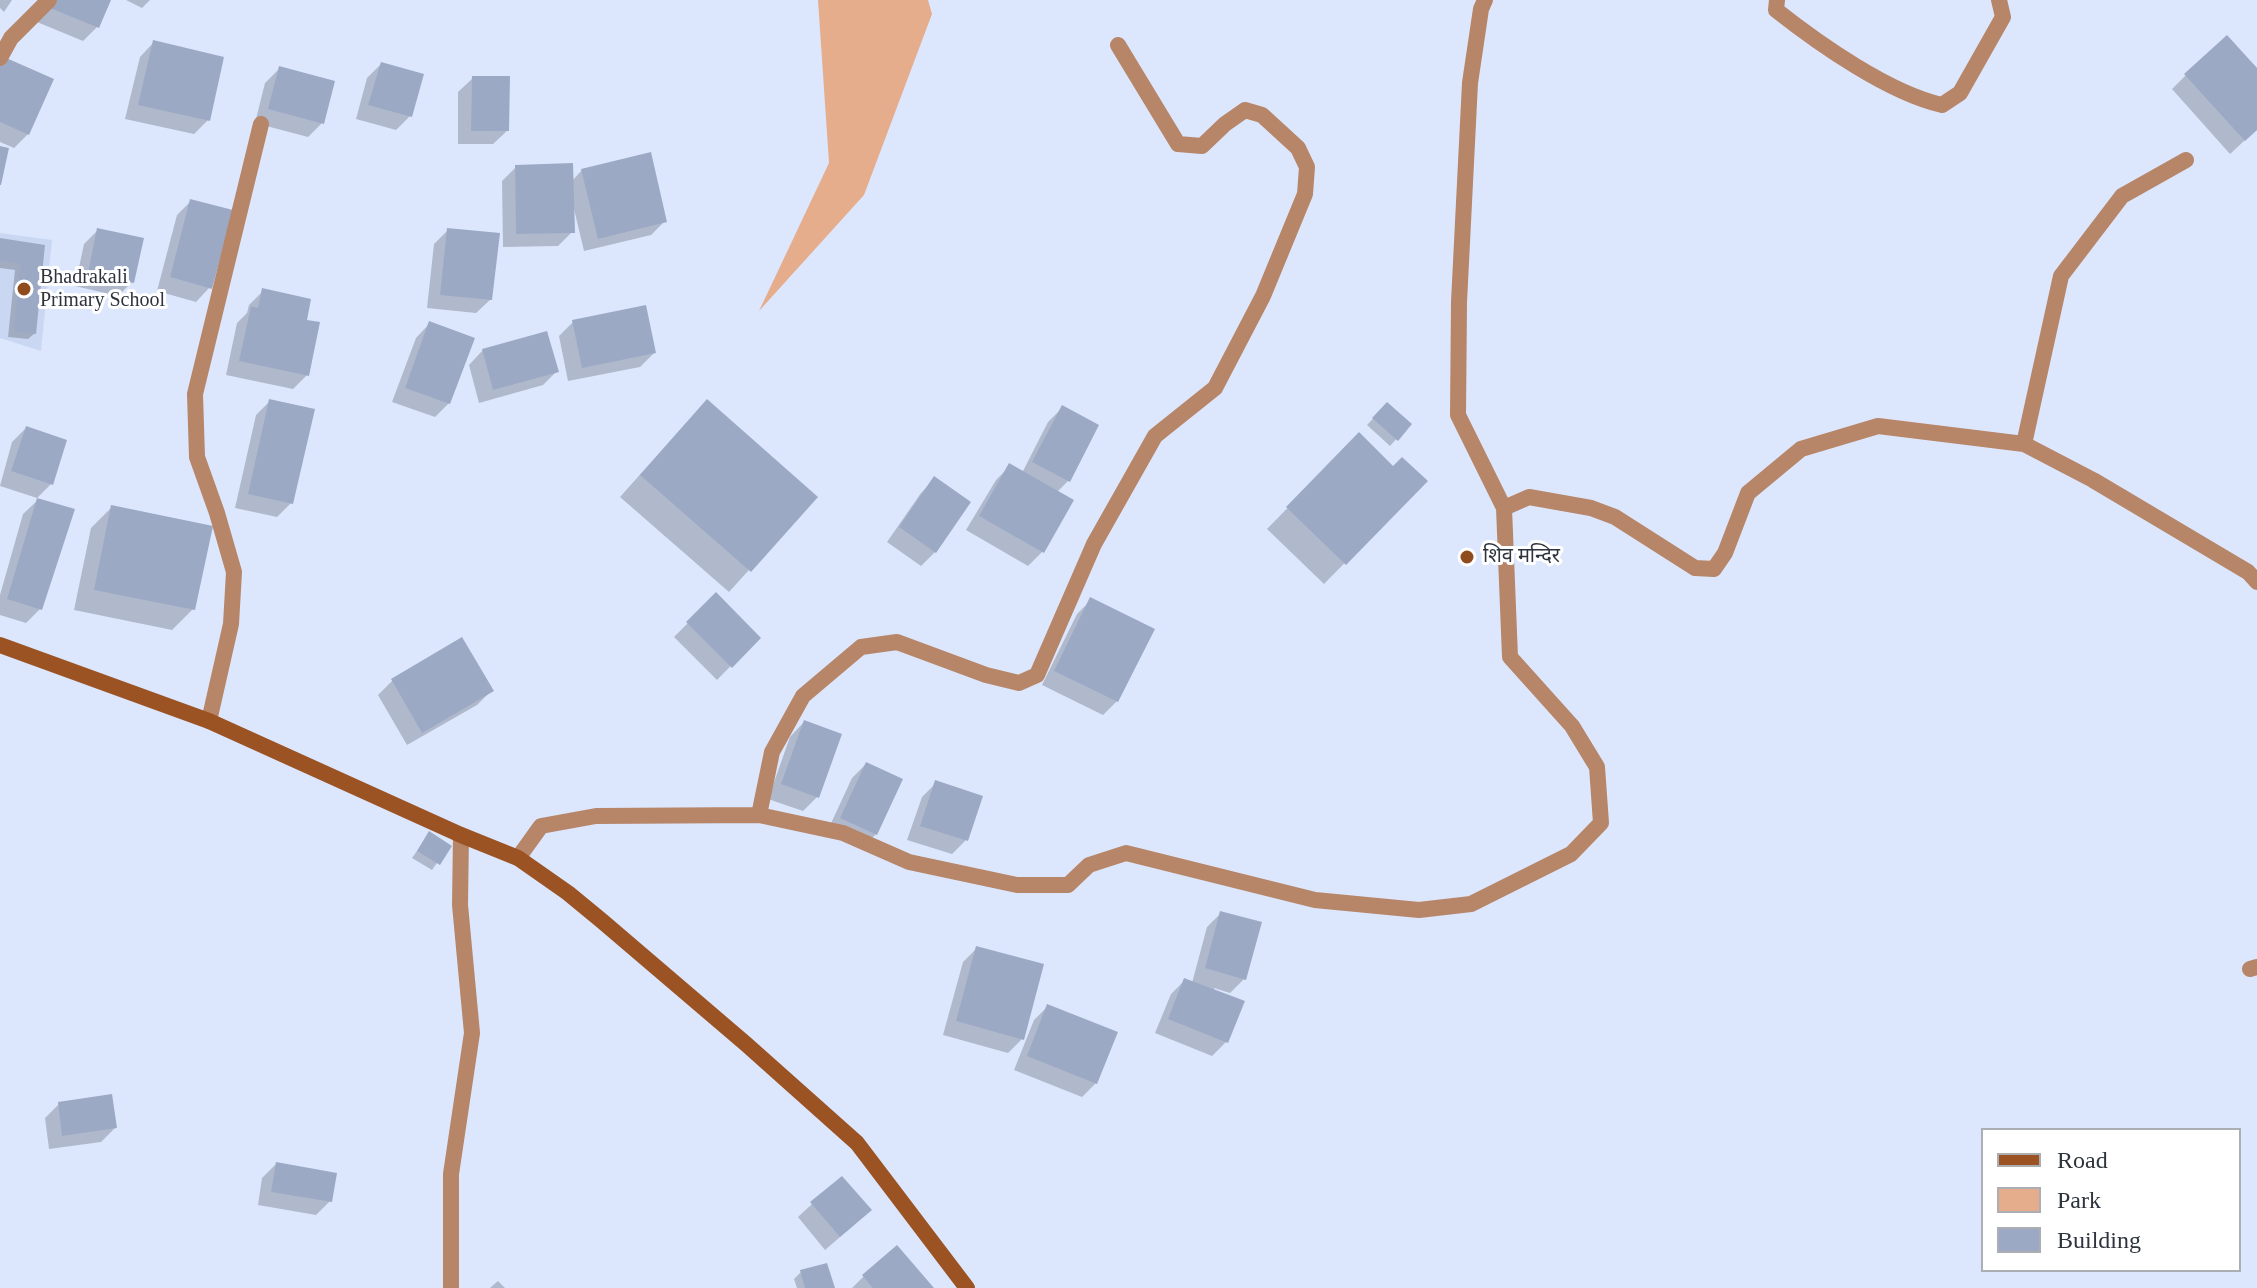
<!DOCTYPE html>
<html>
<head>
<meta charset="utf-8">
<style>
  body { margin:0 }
  #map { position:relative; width:2257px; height:1288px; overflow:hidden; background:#dce7fe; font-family:"Times New Roman",serif }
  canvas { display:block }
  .legend { position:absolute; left:1981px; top:1128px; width:260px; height:144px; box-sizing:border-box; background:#fff; border:2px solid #abaeb2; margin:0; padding:10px 14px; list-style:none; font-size:24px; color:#2e343e }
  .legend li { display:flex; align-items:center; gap:16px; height:40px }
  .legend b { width:40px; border:2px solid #abaeb2 }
</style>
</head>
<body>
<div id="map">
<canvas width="2257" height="1288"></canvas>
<ul class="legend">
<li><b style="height:10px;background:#9b5323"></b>Road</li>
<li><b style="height:22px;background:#e5ad8c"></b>Park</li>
<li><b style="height:22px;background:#9ca9c4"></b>Building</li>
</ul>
</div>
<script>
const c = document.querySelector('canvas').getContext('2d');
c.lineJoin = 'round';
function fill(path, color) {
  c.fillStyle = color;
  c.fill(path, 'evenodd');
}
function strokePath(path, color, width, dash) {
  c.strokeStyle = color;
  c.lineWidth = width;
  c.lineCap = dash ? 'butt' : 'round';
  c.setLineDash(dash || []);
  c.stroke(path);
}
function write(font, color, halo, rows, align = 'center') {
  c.font = font + ' "Times New Roman","Noto Sans Devanagari",serif';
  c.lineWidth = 6;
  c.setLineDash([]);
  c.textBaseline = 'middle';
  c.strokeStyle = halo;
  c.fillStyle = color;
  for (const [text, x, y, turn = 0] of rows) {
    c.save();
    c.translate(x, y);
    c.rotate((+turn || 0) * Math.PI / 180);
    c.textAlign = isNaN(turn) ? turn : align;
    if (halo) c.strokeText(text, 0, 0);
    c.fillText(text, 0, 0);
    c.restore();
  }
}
const built = new Path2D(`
  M0,233L52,240L41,351L0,338Z`);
const green = new Path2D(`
  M818,0H928L932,14L864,195L759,311L829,163Z`);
const shadow = new Path2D(`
  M0,0H12L4,12L0,8Z
  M47,0H109L97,27L83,41L37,22Z
  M126,0H150L142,8Z
  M154,42L208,120L194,134L125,119L140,57Z
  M0,63L28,134L14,148L0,142Z
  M381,64L410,116L396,130L356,119L367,78Z
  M279,69L322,123L308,137L255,123L265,83Z
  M2257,71V129L2230,154L2172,89L2186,75Z
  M473,78L508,130L493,144H458V92Z
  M516,167L572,181L582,170L665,221L651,235L584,251L574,209L572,232L558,246L503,247L502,181Z
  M191,201L210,287L196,302L157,291L177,215Z
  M98,230L132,282L118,296L75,286L84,244Z
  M448,230L491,299L476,313L427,308L434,244Z
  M0,240L43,247L35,333L28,339L8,337L15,270L0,268Z
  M263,291L305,321L307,375L293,389L226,375L237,323L247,313L249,305Z
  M573,322L654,353L640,367L568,381L559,336Z
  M430,323L449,403L435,417L392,402L416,338Z
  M483,350L557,371L543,385L479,403L469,365Z
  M270,401L291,503L277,517L235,508L256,415Z
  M1387,404L1409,425L1390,446L1367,425Z
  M1062,408L1068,481L1056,493L1042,552L1028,566L966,530L996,480L1010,466L1022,473L1048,422Z
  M686,423L815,497L729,592L620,497Z
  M26,428L51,484L37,498L0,486L12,442Z
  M1359,435L1394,469L1425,481L1324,584L1267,529Z
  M935,479V552L921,566L887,542L921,493Z
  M38,500L40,609L26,623L0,615V595L23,514Z
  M112,507L193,609L172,630L74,610L91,528Z
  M716,595L758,638L717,680L674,637Z
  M1091,600L1117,701L1103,715L1042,685L1077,614Z
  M461,640L491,691L477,705L407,745L378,695L392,681Z
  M804,722L817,797L803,811L768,799L790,737Z
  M866,764L876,834L862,848L827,832L852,778Z
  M936,783L966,840L952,854L907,840L922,797Z
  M429,834L449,846L432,870L412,858Z
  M1221,913L1244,979L1230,993L1214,988L1226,1042L1212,1056L1155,1033L1171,994L1185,980L1192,983L1207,927Z
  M977,948L1022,1039L1008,1053L943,1035L963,962Z
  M1048,1006L1096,1083L1082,1097L1014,1070L1034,1020Z
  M59,1104L115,1128L101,1142L49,1149L45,1118Z
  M276,1164L330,1201L316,1215L258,1205L262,1178Z
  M812,1204L855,1224L825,1250L798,1217Z
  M897,1248L932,1288H852L863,1277Z
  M801,1272L833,1288H797L794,1279Z
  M498,1281L505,1288H490L491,1287Z`);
const building = new Path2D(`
  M53,0H111L99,28L50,8Z
  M2227,35L2257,68V130L2245,141L2184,74Z
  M153,40L224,57L210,121L138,105Z
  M4,57L54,79L29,135L0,122V65Z
  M381,62L424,74L412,117L368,105Z
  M279,66L335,81L324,124L268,109Z
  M472,76H510L509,131H471Z
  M0,146L9,148L1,185H0Z
  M651,152L667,222L598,239L581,169Z
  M573,163L575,233L516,234L515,165Z
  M190,199L233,210L212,289L170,277Z
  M97,228L144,238L134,283L88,273Z
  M447,228L500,233L492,300L440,295Z
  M0,238L45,245L36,334L14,331L20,264L0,261Z
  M262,288L311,299L307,320L320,322L309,376L239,361L251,306L258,308Z
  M646,305L656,353L582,368L572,320Z
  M429,321L475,338L450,404L405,388Z
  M547,331L559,372L493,390L482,349Z
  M269,399L315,409L293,504L248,494Z
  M707,399L818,497L751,572L640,475Z
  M1387,402L1412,424L1398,441L1372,418Z
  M1062,405L1099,425L1070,482L1032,462Z
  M26,426L67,440L53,485L11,471Z
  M1359,432L1393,466L1402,457L1428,481L1346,565L1286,507Z
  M1009,463L1074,500L1044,553L979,516Z
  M934,476L971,502L936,553L899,527Z
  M37,498L75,509L42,610L7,599Z
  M111,505L213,526L195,610L94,590Z
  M716,592L761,638L732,668L686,622Z
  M1090,597L1155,629L1118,702L1054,671Z
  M462,637L494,691L422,733L391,679Z
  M804,720L842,734L819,798L781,784Z
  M866,762L903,779L877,835L840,818Z
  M935,780L983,796L968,841L920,826Z
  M429,831L452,846L440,865L417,851Z
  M1220,911L1262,922L1246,980L1205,968Z
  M976,946L1044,964L1024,1040L956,1021Z
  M1184,978L1245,1001L1228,1043L1168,1019Z
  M1047,1004L1118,1032L1097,1084L1027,1056Z
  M112,1094L117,1128L62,1136L58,1102Z
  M276,1162L337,1173L332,1202L271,1192Z
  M842,1176L872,1210L840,1237L810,1202Z
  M897,1245L934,1288H873L862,1275Z
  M827,1263L835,1288H805L800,1270Z`);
const lane = new Path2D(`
  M2250,969L2257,967`);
const street = new Path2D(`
  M1777,0L1776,10C1819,44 1889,93 1942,105L1960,93L2003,17L1999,0
  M0,58L11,38L49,0
  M2024,444L2061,276L2122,196L2186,160
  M1504,508L1529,497L1591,508L1615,517L1695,568L1714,569L1725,553L1748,493L1801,449L1878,426L2024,444L2093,480L2248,572L2257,582
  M209,721L231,624L234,572L217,513L197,457L195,394L261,124
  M759,815L772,752L803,696L861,647L897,642L986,675L1019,683L1037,675L1094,544L1155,436L1215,388L1263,296L1305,194L1307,167L1298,148L1262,115L1245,110L1225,124L1202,146L1178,144L1118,45
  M518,858L541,826L596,816L759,815L843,833L909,862L1017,885H1068L1089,865L1126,853L1315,900L1419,910L1471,904L1571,854L1601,823L1597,767L1572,726L1510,657L1504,508L1458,415L1459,302L1470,83L1481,9L1485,0
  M451,1288V1174L472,1033L460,905L461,835`);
const secondary = new Path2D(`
  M0,645L209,721L461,835L518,858L568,893L602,921L746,1044L857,1143L967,1288`);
const markers = [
  [24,289,8,"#904c1e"],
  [1467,557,8,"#904c1e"]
];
const poiNames = [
  ["Bhadrakali",40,278],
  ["Primary School",40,301],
  ["शिव मन्दिर",1483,557]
];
fill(built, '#cad7f2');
fill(green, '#e5ad8c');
fill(shadow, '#0003');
fill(building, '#9ca9c4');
strokePath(lane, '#b78567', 16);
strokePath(street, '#b78567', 16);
strokePath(secondary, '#9b5323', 16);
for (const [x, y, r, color] of markers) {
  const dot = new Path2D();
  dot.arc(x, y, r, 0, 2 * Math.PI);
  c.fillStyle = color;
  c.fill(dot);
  strokePath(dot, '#fff', 3);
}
write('20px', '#2e343e', '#fff', poiNames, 'left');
</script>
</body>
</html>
